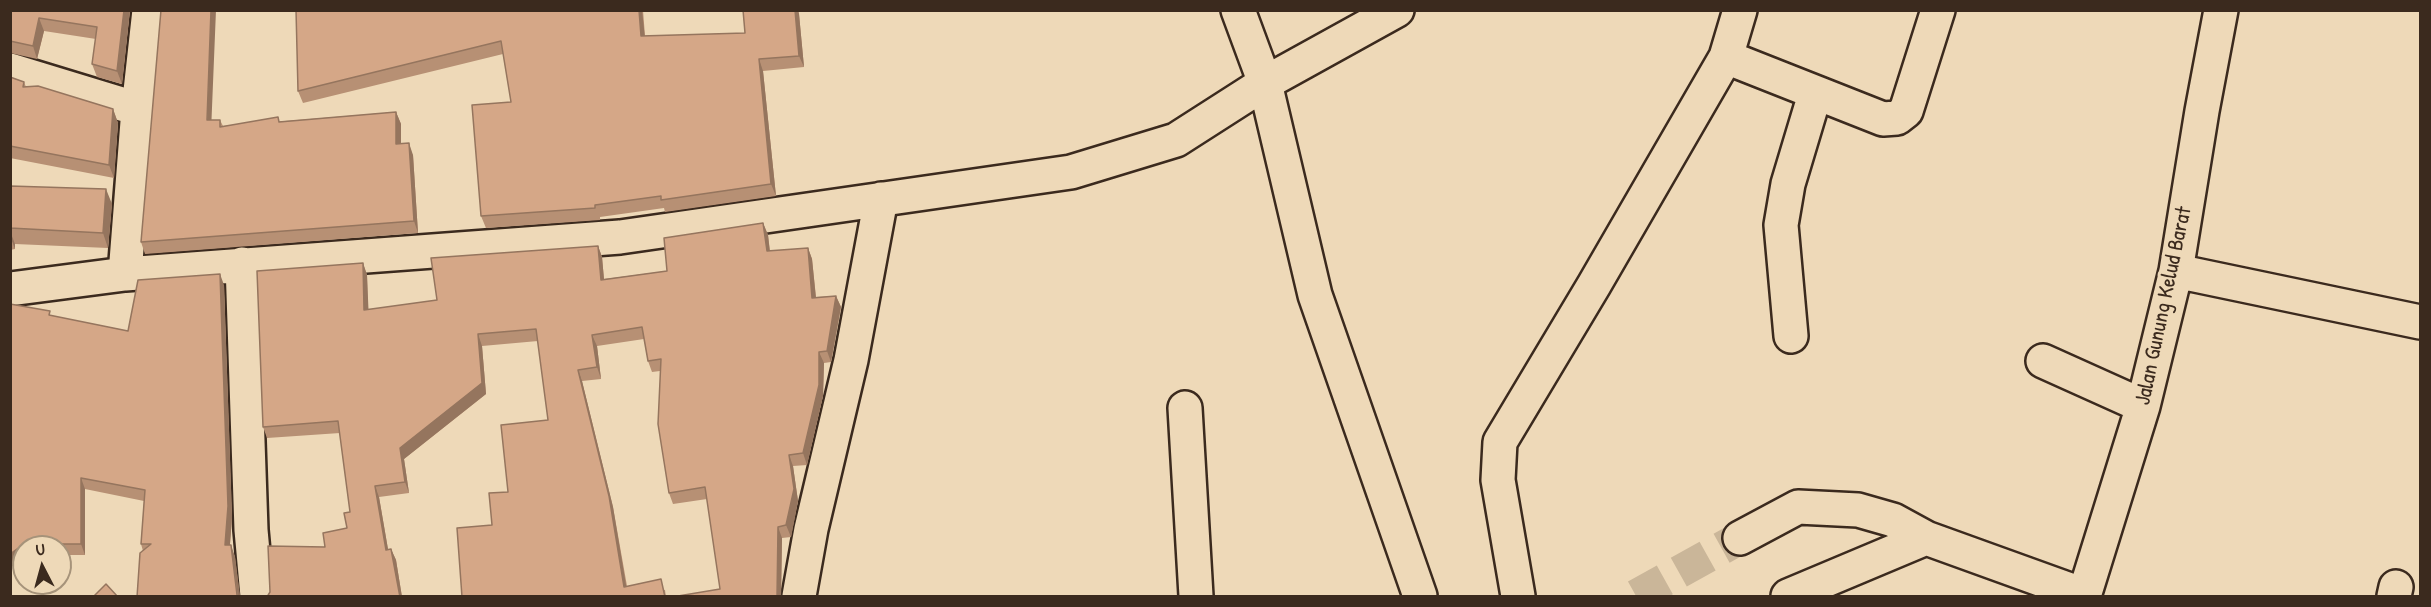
<!DOCTYPE html>
<html>
<head>
<meta charset="utf-8">
<style>
  body { margin:0 }
  #map { position:relative; width:2431px; height:607px; overflow:hidden; background:#eed9b8; font-family:"Patrick Hand",sans-serif }
  canvas { display:block }
  .frame { position:absolute; inset:0; border:12px solid #3b2a1e; pointer-events:none }
  .north { position:absolute; left:12px; top:535px; width:60px; height:60px; box-sizing:border-box; background:#eed9b8; border:2px solid #a6937a; border-radius:50%; rotate:354deg; font-size:16px; font-weight:700; line-height:24px; text-align:center; color:#3b2a1e }
  .north::after { content:''; display:block; margin:auto; width:21px; height:27px; background:#3b2a1e; clip-path:polygon(50% 0,100% 100%,50% 72%,0 100%) }
</style>
</head>
<body>
<div id="map">
<canvas width="2431" height="607"></canvas>
<div class="frame"></div>
<div class="north">U</div>
</div>
<script>
const c = document.querySelector('canvas').getContext('2d');
c.lineJoin = 'round';
function strokePath(path, color, width, dash) {
  c.strokeStyle = color;
  c.lineWidth = width;
  c.lineCap = dash ? 'butt' : 'round';
  c.setLineDash(dash || []);
  c.stroke(path);
}
function fill(path, color) {
  c.fillStyle = color;
  c.fill(path, 'evenodd');
}
function write(font, color, halo, rows, align = 'center') {
  c.font = font + ' "Patrick Hand",sans-serif';
  c.lineWidth = 6;
  c.setLineDash([]);
  c.textBaseline = 'middle';
  c.strokeStyle = halo;
  c.fillStyle = color;
  for (const [text, x, y, turn = 0] of rows) {
    c.save();
    c.translate(x, y);
    c.rotate((+turn || 0) * Math.PI / 180);
    c.textAlign = isNaN(turn) ? turn : align;
    if (halo) c.strokeText(text, 0, 0);
    c.fillText(text, 0, 0);
    c.restore();
  }
}
const minorTunnel = new Path2D(`
  M1636,596L1740,538`);
const minor = new Path2D(`
  M1238,10L1265,83L1315,295L1420,596
  M1726,57L1883,119L1897,118L1906,111L1938,10
  M10,70L138,109
  M242,264L251,530L257,596
  M2176,271L2420,322
  M125,274L138,109L149,10
  M10,289L125,274L620,237L1071,172L1176,140L1265,83L1397,10
  M1791,336L1781,225L1788,184L1815,94
  M2043,361L2143,406
  M1185,408L1196,596
  M1740,538L1798,507L1858,510L1893,520L1926,538L2084,595
  M799,596L811,529L851,360L881,199
  M1518,596L1498,480L1500,442L1594,285L1726,57L1740,10
  M1788,596L1926,538
  M2084,596L2143,406L2176,271L2202,111L2221,10
  M2394,596L2396,587`);
const wall = new Path2D(`
  M10,10H130L122,84L97,77L92,64L96,39L44,31L37,59L10,53Z
  M296,10H643L645,36L745,33L743,10H798L799,14L804,67L763,71L776,196L665,212L664,208L600,217V220L486,228L481,216L511,102L503,54L303,103L298,91Z
  M10,77L24,82L26,87L113,109L118,123L114,178L10,158Z
  M396,112L401,124V144L413,155L418,233L145,254L141,242L211,120H220L223,126Z
  M10,186L112,204L108,248L15,244V249L10,250Z
  M763,223L768,235L770,251L808,248L812,259L816,297L836,296L841,307L831,362L824,363L823,396L807,465L793,466L798,501L791,537L782,538L781,597L720,589L707,499L673,504L669,493L660,371L652,372L648,361L644,339L597,346L601,379L582,381L613,507L627,586L665,590L666,597H462L492,525L508,492L548,420L538,341L482,346L486,394L404,459L409,493L379,497L388,549H391L396,560L402,597H267L347,528L350,512L340,433L267,438L263,427L363,263L367,275L368,310L437,300L598,246L602,257L604,279L667,271Z
  M224,285L232,517L230,545L235,557L240,597H137L143,551L141,544L144,501L85,489V555H60V547H24V558L10,568V304L51,316L128,331Z`);
const shadedWall = new Path2D(`
  M124,10H130L122,84L117,71Z
  M211,10H216L211,132L207,120Z
  M639,10H642L646,48L641,36Z
  M795,10H798L799,14L804,67L799,56Z
  M39,18L44,31L37,59L33,46Z
  M759,59L763,71L776,196L771,184Z
  M113,109L118,123L114,178L109,165Z
  M396,112L401,124V156L396,144Z
  M409,143L413,155L418,233L414,221Z
  M106,189L112,204L108,248L103,233Z
  M763,223L768,235L771,263L767,251Z
  M10,231L15,244V249L10,236Z
  M598,246L602,257L605,291L601,280Z
  M808,248L812,259L817,309L812,298Z
  M363,263L367,275L369,322L364,310Z
  M220,274L224,285L232,517L229,557L225,545Z
  M836,296L841,307L831,362L827,351Z
  M478,334L482,346L486,394L404,459L409,493L405,482L400,448Z
  M592,335L597,346L601,379L597,367Z
  M819,352L824,363L823,396L807,465L803,453Z
  M578,370L582,381L613,507L628,597L624,587Z
  M789,455L793,466L798,501L791,537L786,525Z
  M81,478L85,489V555L81,544Z
  M375,486L379,497L390,561L386,550Z
  M778,527L782,538L781,597H777Z
  M24,544L25,547L24,558L10,568V554Z
  M231,545L235,557L240,597H238Z
  M391,549L396,560L402,597H400Z`);
const building = new Path2D(`
  M10,10H124L117,71L92,64L97,27L39,18L33,46L10,41Z
  M161,10H211L207,120H220V127L278,117L279,122L396,112V144L409,143L414,221L141,242Z
  M296,10H639L641,36L745,33L743,10H795L799,56L759,59L771,184L661,200V196L595,205V208L481,216L472,105L511,102L501,41L298,91Z
  M10,77L24,82L23,87L38,86L113,109L109,165L10,146Z
  M10,186L106,189L103,233L10,228Z
  M763,223L767,251L808,248L812,298L836,296L827,351L819,352V385L803,453L789,455L794,489L786,525L778,527L777,597H672L720,589L705,487L669,493L658,424L661,359L648,361L642,327L592,335L597,367L578,370L609,496L624,587L661,579L665,597H462L457,528L492,525L489,493L508,492L501,425L548,420L536,329L478,334L482,383L400,448L405,482L375,486L386,550L391,549L400,597H267L270,592L268,546L325,547L323,533L347,528L344,513L350,512L338,421L263,427L257,271L363,263L364,310L437,300L431,258L598,246L601,280L667,271L664,238Z
  M220,274L228,506L225,545H231L237,595L239,597H137L140,553L151,544H141L145,490L81,478V544H24L10,554V304L50,311L49,315L128,331L138,280Z
  M106,584L118,597H93Z`);
const streetNames = [
  ["Jalan Gunung Kelud Barat",2164,306,-78]
];
strokePath(minorTunnel, '#cab699', 33, [33, 16]);
strokePath(minor, '#3b2a1e', 38);
strokePath(minor, '#eed9b8', 33);
fill(wall, '#b79074');
fill(shadedWall, '#95755e');
fill(building, '#d5a787');
strokePath(building, '#95755e', 1.5);
write('22px', '#3b2a1e', '#eed9b8', streetNames);
</script>
</body>
</html>
